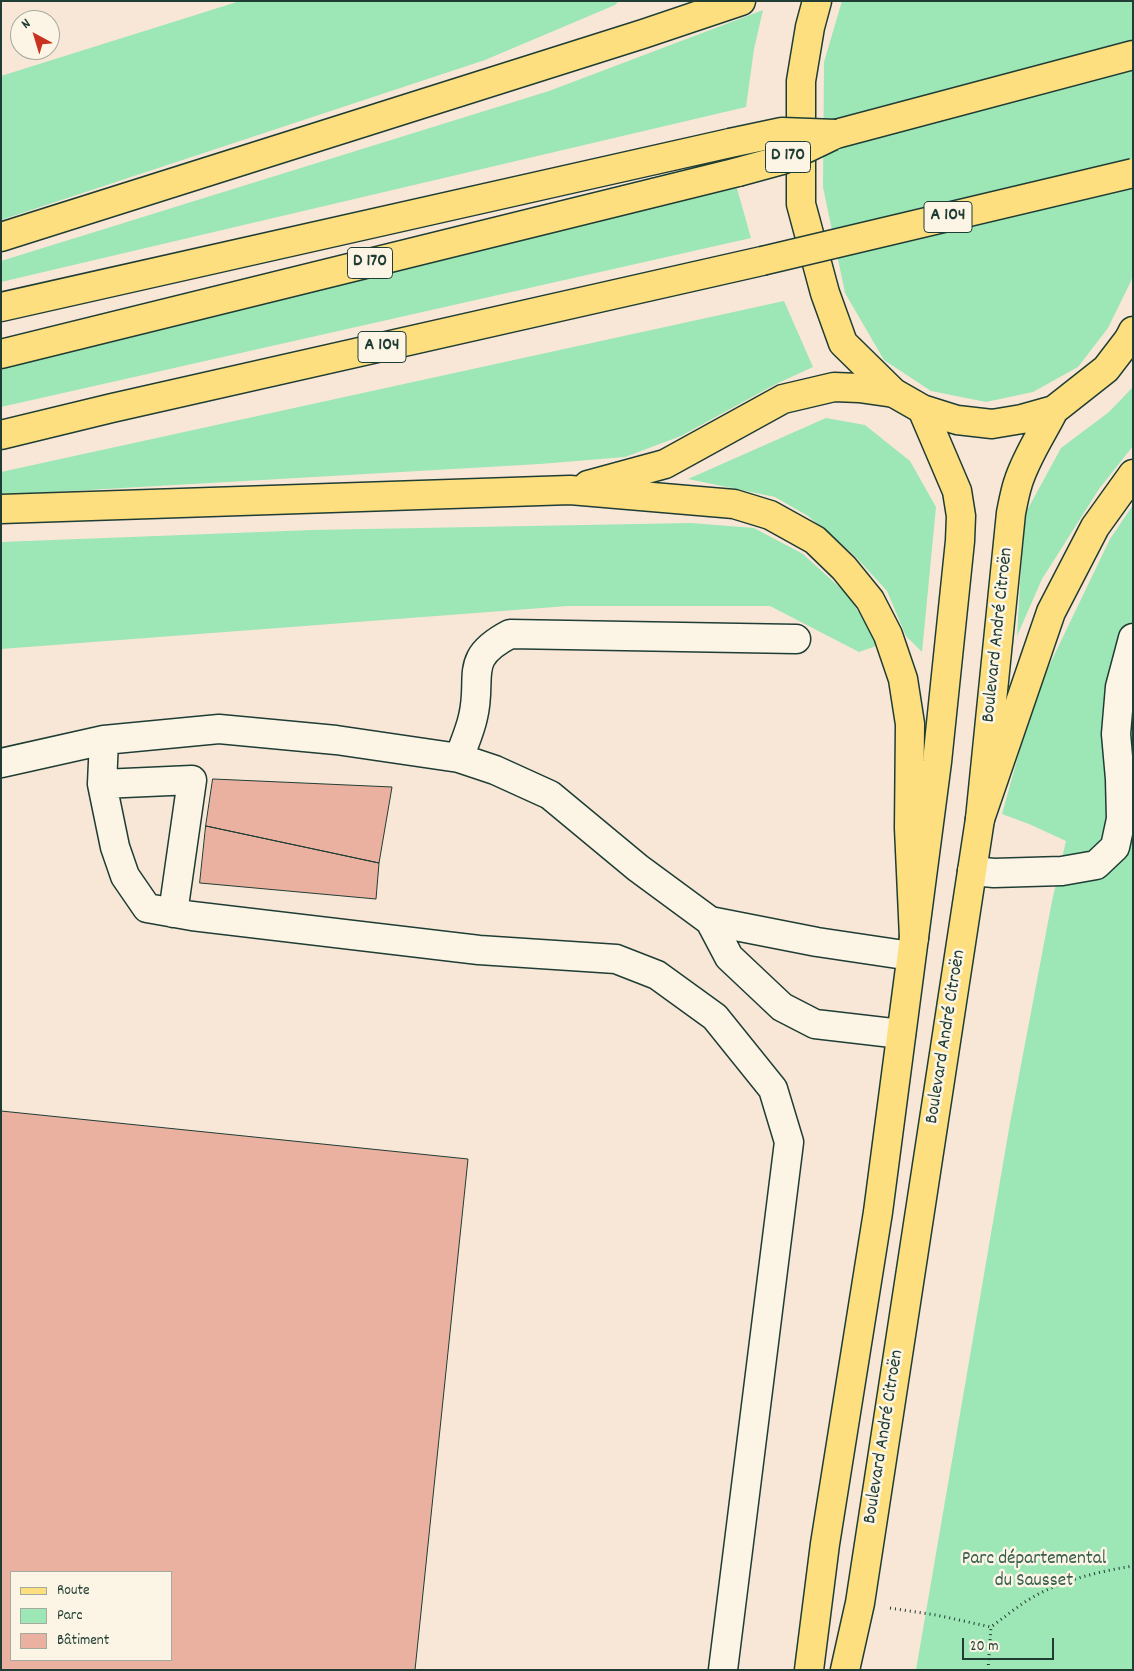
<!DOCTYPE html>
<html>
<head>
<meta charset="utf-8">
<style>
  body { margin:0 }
  #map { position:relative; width:1134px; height:1671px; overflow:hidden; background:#f8e7d7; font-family:Dekko,sans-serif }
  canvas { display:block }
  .frame { position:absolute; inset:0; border:2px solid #1f3d34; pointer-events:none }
  .legend { position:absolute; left:10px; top:1571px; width:162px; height:90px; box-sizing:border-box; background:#fcf5e5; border:1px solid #a4ab9e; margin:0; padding:6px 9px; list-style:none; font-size:15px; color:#1f3d34 }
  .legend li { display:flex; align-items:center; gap:10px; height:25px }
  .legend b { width:25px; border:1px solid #a4ab9e }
  .north { position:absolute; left:10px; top:10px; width:50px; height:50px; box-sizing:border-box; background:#fcf5e5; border:1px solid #a4ab9e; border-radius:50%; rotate:321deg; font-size:14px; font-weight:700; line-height:20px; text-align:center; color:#1f3d34 }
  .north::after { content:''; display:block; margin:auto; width:18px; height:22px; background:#c8321e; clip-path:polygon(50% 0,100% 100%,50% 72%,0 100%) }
  .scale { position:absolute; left:962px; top:1638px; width:92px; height:22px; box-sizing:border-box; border:2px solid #1f3d34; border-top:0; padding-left:6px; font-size:15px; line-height:18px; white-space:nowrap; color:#1f3d34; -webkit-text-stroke:4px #fcf5e5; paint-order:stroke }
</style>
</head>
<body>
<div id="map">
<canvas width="1134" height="1671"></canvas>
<div class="frame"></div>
<ul class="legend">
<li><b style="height:6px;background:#fddf80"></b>Route</li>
<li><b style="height:14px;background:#9de6b6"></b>Parc</li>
<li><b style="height:14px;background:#eab1a1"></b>Bâtiment</li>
</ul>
<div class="north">N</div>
<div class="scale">20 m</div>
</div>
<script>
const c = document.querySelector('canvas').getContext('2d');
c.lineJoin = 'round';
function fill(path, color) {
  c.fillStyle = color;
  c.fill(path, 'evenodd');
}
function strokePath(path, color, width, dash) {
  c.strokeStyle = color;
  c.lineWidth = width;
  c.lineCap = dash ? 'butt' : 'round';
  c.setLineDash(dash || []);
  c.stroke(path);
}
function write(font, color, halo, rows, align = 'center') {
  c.font = font + ' Dekko,sans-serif';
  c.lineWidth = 5;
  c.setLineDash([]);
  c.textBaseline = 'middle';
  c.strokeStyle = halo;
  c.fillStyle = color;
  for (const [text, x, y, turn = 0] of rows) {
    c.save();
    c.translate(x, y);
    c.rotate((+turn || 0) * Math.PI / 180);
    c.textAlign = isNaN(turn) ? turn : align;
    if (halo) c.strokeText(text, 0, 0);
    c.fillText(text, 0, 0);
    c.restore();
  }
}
const green = new Path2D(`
  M240,1H619L615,5L485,60L1,220V76Z
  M842,1H1133V273L1131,281L1108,328L1078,367L1033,392L986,402L931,391L884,360L845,293L823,187L824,62Z
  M763,10L754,49L746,107L1,282V261L549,91Z
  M736,185L751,238L1,407V367Z
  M784,301L813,367L774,385L681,436L625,457L540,464L1,495V472Z
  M1133,387V446L1099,489L1042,579L1017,636L1024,516L1061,448L1109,412Z
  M826,418L865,425L910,461L936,507L922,652L906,636L887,591L854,555L808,516L775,497L688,479Z
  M1133,505V1670H916L1010,1123L1052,901L1066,841L1029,824L1002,814L1035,695L1110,539Z
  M691,523L754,528L803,554L848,595L879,645L859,652L770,606H568L1,649V542L312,530Z`);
const building = new Path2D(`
  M213,779L392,787L379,863L206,826Z
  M206,826L379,863L376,899L200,883Z
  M1,1111L468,1159L415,1670H1ZM11,1572H171V1660H11Z`);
const path = new Path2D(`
  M890,1608L936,1615L991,1627C1002,1619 1012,1611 1022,1604C1054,1582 1095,1572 1133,1566
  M988,1670L991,1627`);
const minor = new Path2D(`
  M104,740L102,784L115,847L125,876L147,908L192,916L479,950L616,959L657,975L715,1017L773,1089L789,1142L723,1670
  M459,758C464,744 470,731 473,717C483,676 462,659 510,634L796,639
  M1,763L104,740L219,729L336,740L459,758L495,770L550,795L638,868L710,921L817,942L911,956
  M102,784L192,780L173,913
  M972,871L994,873L1062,871L1096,865L1115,847L1121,819L1120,779L1116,734L1120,687L1133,638
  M710,921L729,957L782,1007L815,1024L901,1034`);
const major = new Path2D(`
  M817,1L810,27L801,81V204L825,293L843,343L894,393L922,409L957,420L992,424L1022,419L1054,410L1106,369L1129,339L1133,331
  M809,1670L825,1544L878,1212L937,762L960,541L961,516L957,491L922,409
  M845,1670L860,1603L980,819L1011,513C1013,503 1015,492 1018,483C1026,457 1042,434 1054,410`);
const highway = new Path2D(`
  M836,134L1133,55
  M1,237L643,34L741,1
  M1,307L730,143
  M1129,339L1133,337
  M1,354L738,172
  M1,435L112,408L762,261
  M588,485L665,464L783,399L834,387L859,388L894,393
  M1,509L570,490L734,504L770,515L815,540L844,568L870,600L888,635L903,679L910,724L909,828L914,938
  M980,819L1051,612L1095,527L1133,474`);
const highwayBridge = new Path2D(`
  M730,143L782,132L836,134
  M738,172L782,160L832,136
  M762,261L1133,173`);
const shields = [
  [788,157,45],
  [948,217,48],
  [370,263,45],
  [382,347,48]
];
const shieldNames = [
  ["D 170",788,157],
  ["A 104",948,217],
  ["D 170",370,263],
  ["A 104",382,347]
];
const streetNames = [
  ["Boulevard André Citroën",999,635,-84],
  ["Boulevard André Citroën",947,1037,-81],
  ["Boulevard André Citroën",885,1437,-81]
];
const parkNames = [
  ["Parc départemental",1034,1560],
  ["du Sausset",1034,1582]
];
fill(green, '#9de6b6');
fill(building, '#eab1a1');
strokePath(building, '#1f3d34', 1);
strokePath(minor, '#1f3d34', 31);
strokePath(major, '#1f3d34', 31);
strokePath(highway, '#1f3d34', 31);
strokePath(path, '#1f3d34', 3, [1, 4]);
strokePath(minor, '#fcf5e5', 28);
strokePath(major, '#fddf80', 28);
strokePath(highway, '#fddf80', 28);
strokePath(highwayBridge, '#1f3d34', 31, []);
strokePath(highwayBridge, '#fddf80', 28);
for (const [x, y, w] of shields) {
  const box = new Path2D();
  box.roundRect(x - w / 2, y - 15.5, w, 31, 4);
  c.fillStyle = '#fcf5e5';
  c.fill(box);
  strokePath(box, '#1f3d34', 1);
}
write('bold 18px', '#1f3d34', null, shieldNames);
write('19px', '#1f3d34', '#fcf5e5', streetNames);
write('19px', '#385f4e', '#fcf5e5', parkNames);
</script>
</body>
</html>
